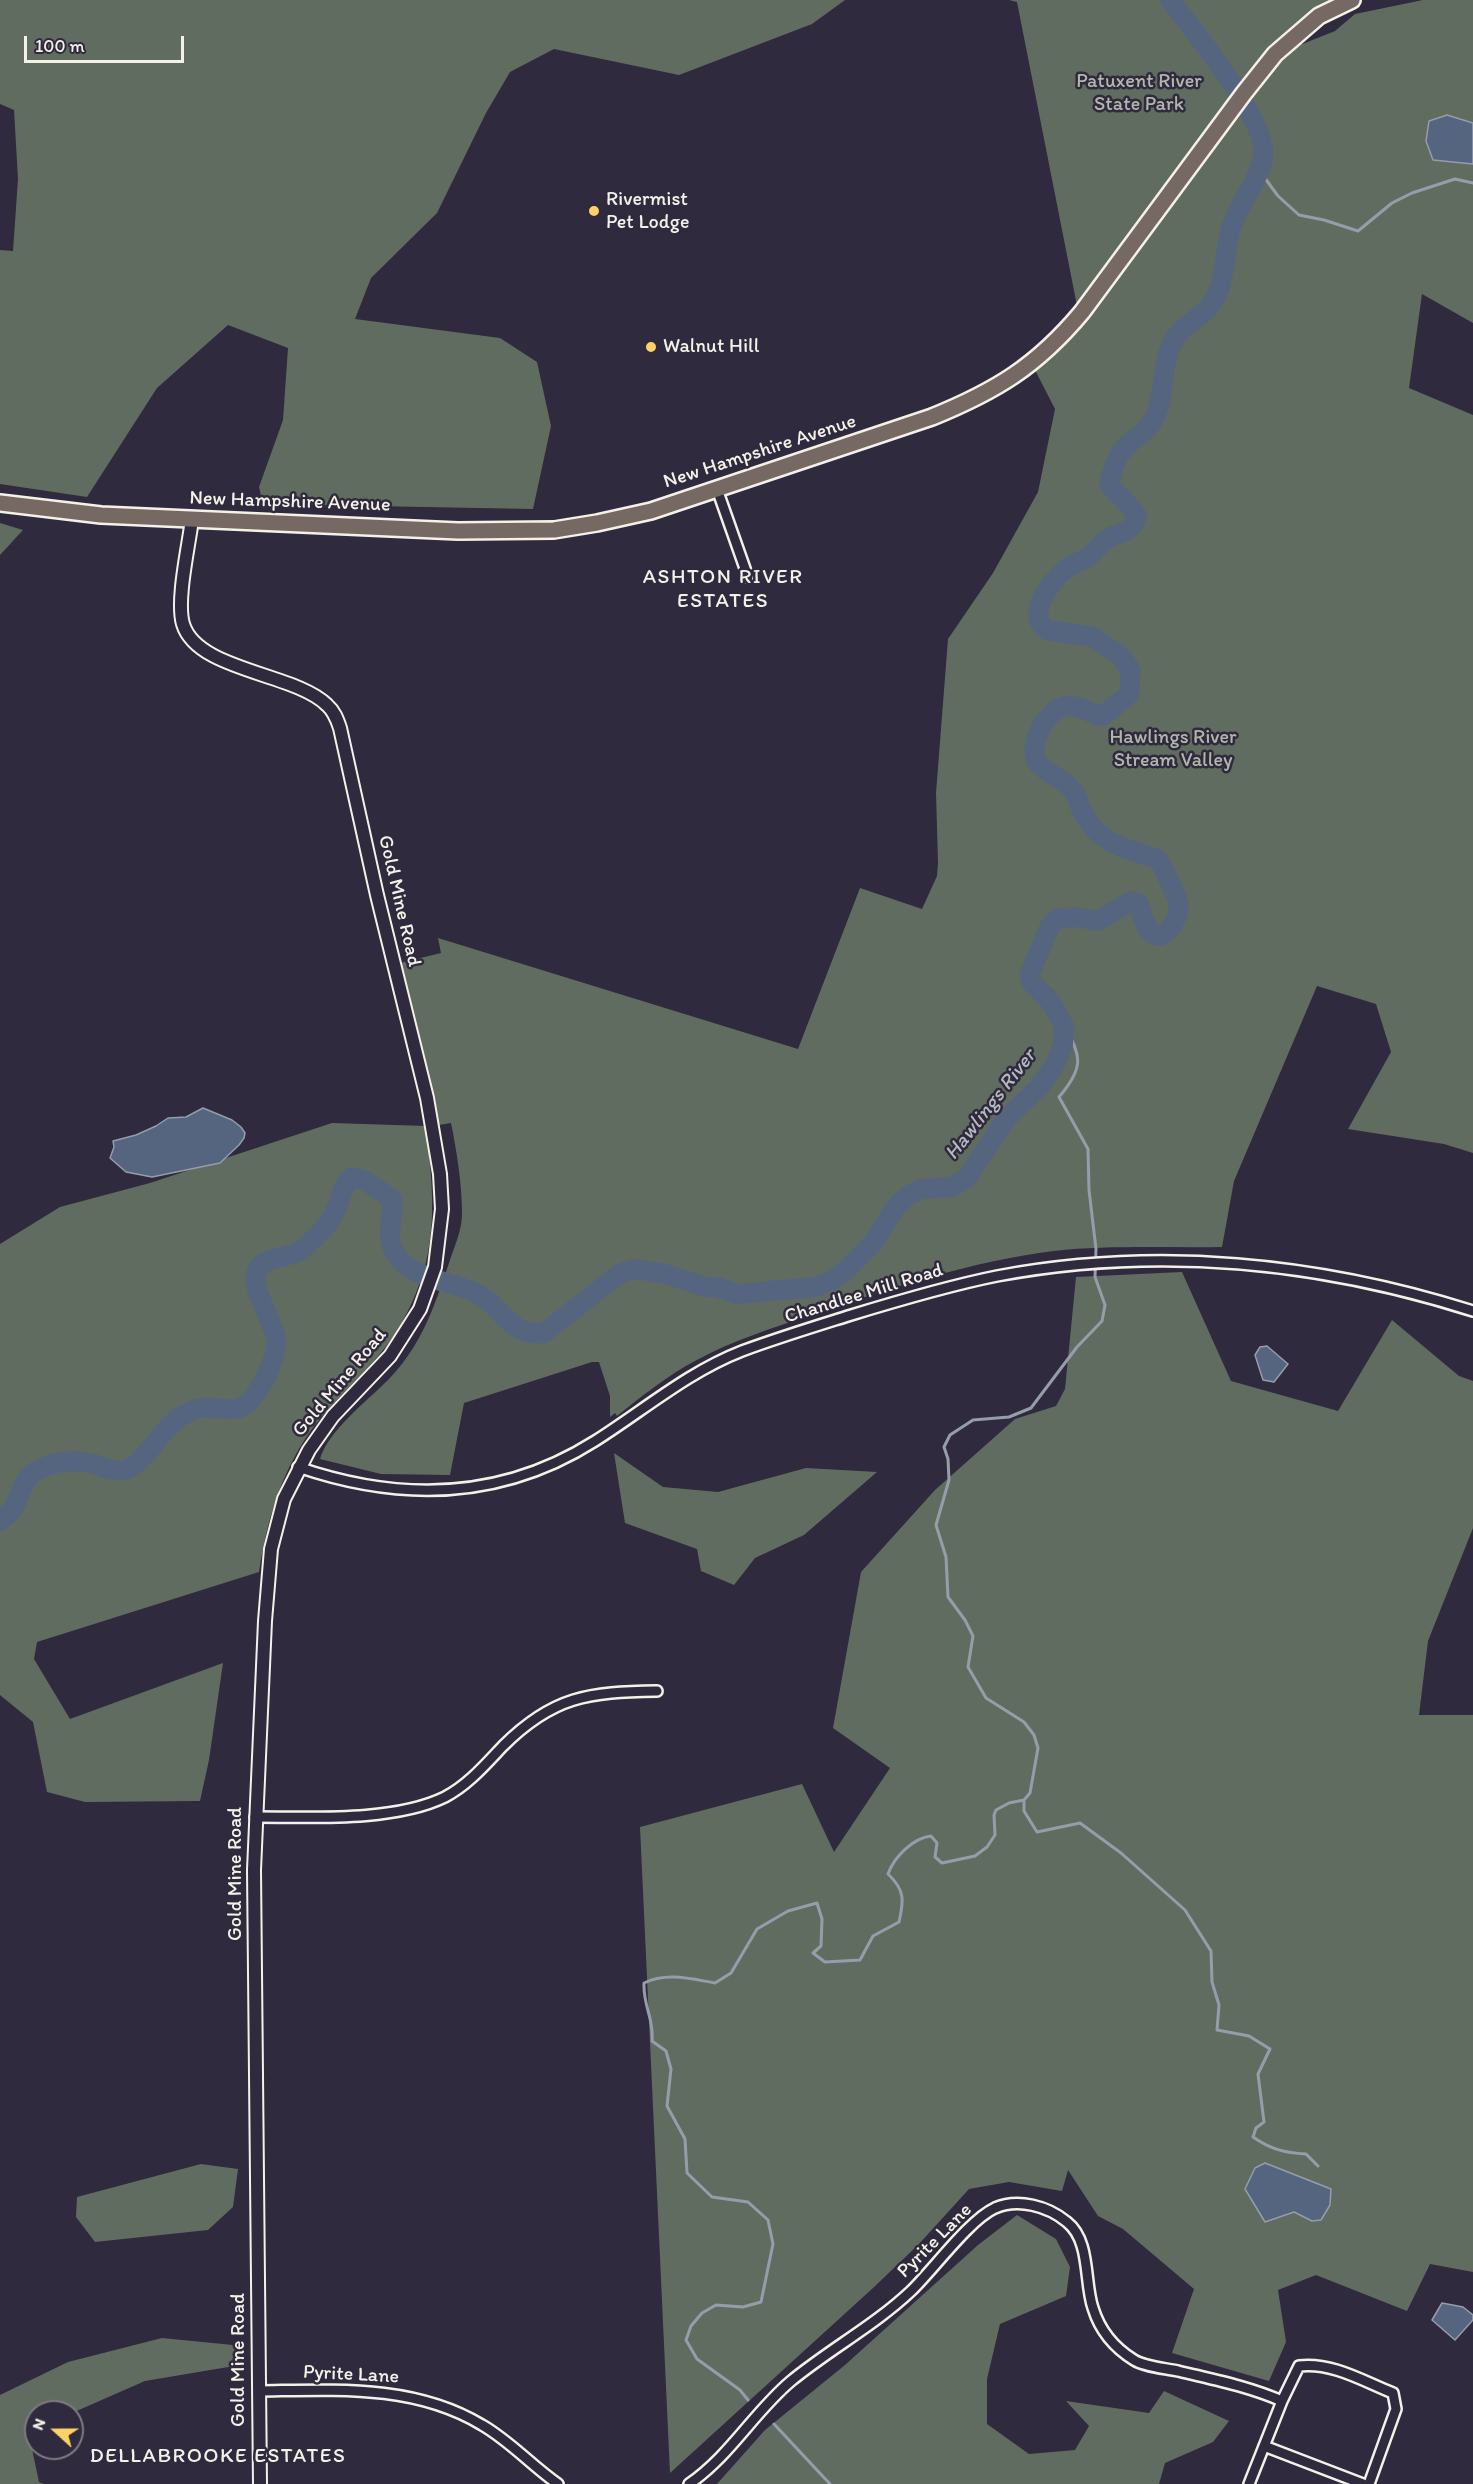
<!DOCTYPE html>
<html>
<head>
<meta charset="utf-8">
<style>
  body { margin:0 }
  #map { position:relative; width:1473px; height:2484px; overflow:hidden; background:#2f2a3d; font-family:Itim,sans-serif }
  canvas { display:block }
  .north { position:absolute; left:24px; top:2400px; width:60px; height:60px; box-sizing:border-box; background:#2f2a3d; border:2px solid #7e7a81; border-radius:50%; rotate:291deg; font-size:16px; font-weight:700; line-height:24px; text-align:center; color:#f4f1e8 }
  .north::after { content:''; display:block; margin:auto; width:21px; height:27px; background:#ffd166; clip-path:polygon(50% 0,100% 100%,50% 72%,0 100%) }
  .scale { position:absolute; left:24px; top:36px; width:160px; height:27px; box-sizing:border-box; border:3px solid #f4f1e8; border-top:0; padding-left:8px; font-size:18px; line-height:21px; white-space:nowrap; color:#f4f1e8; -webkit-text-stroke:4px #2f2a3d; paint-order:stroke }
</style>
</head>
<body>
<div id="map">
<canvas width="1473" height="2484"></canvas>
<div class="north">N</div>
<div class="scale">100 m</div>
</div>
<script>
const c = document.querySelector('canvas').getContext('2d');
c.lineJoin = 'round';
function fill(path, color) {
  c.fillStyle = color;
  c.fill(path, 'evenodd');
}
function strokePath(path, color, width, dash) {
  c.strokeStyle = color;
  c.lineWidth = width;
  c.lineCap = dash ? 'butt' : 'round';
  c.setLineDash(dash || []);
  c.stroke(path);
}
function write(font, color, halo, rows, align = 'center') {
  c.font = font + ' Itim,sans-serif';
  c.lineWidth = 5;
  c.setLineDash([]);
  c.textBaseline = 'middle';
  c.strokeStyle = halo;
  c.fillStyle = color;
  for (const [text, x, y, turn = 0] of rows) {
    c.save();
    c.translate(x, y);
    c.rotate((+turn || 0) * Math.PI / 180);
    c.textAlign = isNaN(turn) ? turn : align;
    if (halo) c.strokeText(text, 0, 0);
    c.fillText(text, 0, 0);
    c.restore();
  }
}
const green = new Path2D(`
  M0,0H845L812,24L679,75L554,49L510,72L486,113L437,213L371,278L355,319L500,338L537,362L551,426L533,509L263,504L259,487L283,420L288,348L228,325L157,388L87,497L0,484V250L13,251L18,179L14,110L0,104Z
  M1009,0H1352L1301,31L1304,40L1300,45L1335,31L1355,14L1423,0H1473V323L1422,294L1409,388L1473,415V1153L1444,1144L1348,1129L1391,1052L1376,1004L1317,986L1234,1181L1222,1247C1166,1248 1109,1245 1054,1251C973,1261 894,1287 817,1313C776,1327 733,1340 695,1361C667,1376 642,1396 617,1416L615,1413L610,1417V1396L599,1362H592L464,1403L450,1475L381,1474L320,1459C328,1431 367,1401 388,1380C422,1345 434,1307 449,1263C454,1247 462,1231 462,1214C462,1184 457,1153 451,1123L439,1125L400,963L441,953L438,938L798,1049L860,888L922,909L937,876L938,863L936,793L948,639L993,573L1038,492L1055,409L1035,370L1081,326L1017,2Z
  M0,523L23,530L0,555Z
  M332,1123L426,1126C431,1172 437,1217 426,1262C419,1291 405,1321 388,1344C365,1374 335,1398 312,1429C281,1472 267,1520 259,1572L37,1642L34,1659L70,1719L223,1663L209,1760L200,1801L85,1802L47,1792L33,1722L0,1695V1244L60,1207L150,1183Z
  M1182,1272L1231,1381L1338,1411L1392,1320L1459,1376L1473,1381V1528L1428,1641L1419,1715H1473V2272L1430,2264L1407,2311L1316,2275L1278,2290L1286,2342L1269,2381L1172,2353L1194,2289L1123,2229L1098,2216L1068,2170L1062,2191L1009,2182L969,2189L919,2244L873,2288L670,2473L640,1827L802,1784L834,1852L890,1768L833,1728L861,1572L935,1490L1015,1419L1056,1406L1065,1389L1076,1277ZM1245,2189L1321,2220L1312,2221L1294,2212L1265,2222Z
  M614,1453L663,1487L718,1492L806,1468L877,1472L804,1535L755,1558L734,1585L701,1571L697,1549L625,1523Z
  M201,2164L238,2169L233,2207L208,2230L95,2242L76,2217L77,2197Z
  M1017,2215L1056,2239L1070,2267L1066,2296L1000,2324L987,2379V2424L1029,2454L1075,2450L1089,2426L1066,2401L1149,2413L1164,2391L1229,2421L1213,2442L1165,2463L1159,2484H717L765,2430L845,2365L978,2245Z
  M162,2338L243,2346L246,2364L145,2381L72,2413L36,2412V2431L29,2435L39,2482L44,2484H0V2395L68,2362Z`);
const water = new Path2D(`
  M1447,115L1473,123V164L1433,160L1426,141L1429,121Z
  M203,1108L232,1120L241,1127L245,1133L244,1138L239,1145L220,1163L152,1177L126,1172L110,1158L114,1147L113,1141L136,1135L156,1126L168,1118L186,1117Z
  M1267,1346L1288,1364L1274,1382L1263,1380L1255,1355L1260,1347Z
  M1265,2163L1331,2189L1330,2205L1321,2220L1312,2221L1294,2212L1265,2222L1245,2189L1255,2168Z
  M1442,2303L1463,2307L1473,2315V2320L1455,2340L1432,2320Z`);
const stream = new Path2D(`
  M1259,170L1278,196L1299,215L1324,220L1358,231L1392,203L1412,193L1455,179L1473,183
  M1024,1800V1811L1037,1832L1080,1823L1121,1853L1185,1910L1211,1951L1212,1982L1219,2005L1217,2030L1249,2036L1270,2049L1258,2074L1264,2122L1256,2128L1253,2137C1270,2149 1285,2153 1306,2154L1318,2166
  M748,2400L740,2390L697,2359L686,2340L691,2326L702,2313L716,2305L743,2307L761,2302L773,2244L768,2220L748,2202L712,2197L687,2173L685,2139L667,2106L671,2069L666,2051L652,2041C654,2017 643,2007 644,1983C667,1972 691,1979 715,1983L731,1973L757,1929L788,1911L817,1903L822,1919L821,1946L813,1953L825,1962L860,1960L873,1936L899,1922C904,1900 905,1890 888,1874C894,1857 913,1838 931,1836L937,1843L935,1857L942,1863L975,1856L987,1847L995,1835L994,1815L996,1810L1009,1803L1024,1800L1030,1793L1038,1748L1034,1735L1024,1722L986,1698L968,1667L973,1636L965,1620L948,1597L946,1557L936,1525L949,1480L948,1459L944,1447L950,1435L973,1420L1009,1417L1031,1408L1077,1347L1102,1321L1105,1305L1095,1277L1096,1249L1089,1190L1088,1149L1059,1097C1083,1069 1083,1057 1064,1026
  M774,2424L830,2484`);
const river = new Path2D(`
  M0,1522C5,1517 12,1511 15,1505C22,1490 24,1476 40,1469C53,1462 70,1460 84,1462C97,1463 110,1473 124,1470C146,1464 161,1427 183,1415C188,1413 194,1409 200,1408C217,1405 237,1417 251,1400C262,1388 279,1354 276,1338C272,1325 266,1312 261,1300C258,1293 254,1282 256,1274C261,1254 292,1260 305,1247C316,1237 328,1226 334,1213C341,1200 341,1186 352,1177L366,1181L392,1199C394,1216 385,1237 395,1253C411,1280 454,1281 480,1295C504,1309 510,1337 544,1333L619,1274L635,1269L665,1274L706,1287H717L736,1294L815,1287L831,1281L845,1271L874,1242L894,1209L907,1196L921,1189L952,1187L967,1178L1006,1119L1041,1085L1055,1064L1063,1045L1064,1026L1051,1002L1032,983L1030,974L1033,966L1050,926L1058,918L1077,917L1098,921L1131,901L1138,903C1142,911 1143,922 1148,929C1162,949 1179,919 1179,905C1179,902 1161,862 1158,859C1129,849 1102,846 1085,816C1077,803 1081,798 1068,785C1059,777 1040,770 1036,760C1029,743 1046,711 1063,707C1076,704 1087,710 1098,716L1104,715L1129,694L1131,671L1122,657L1093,637L1047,630C1024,615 1052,579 1067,568C1073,563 1082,562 1088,557C1096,551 1100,543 1109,538C1114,534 1121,534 1126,531C1132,527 1135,522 1137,516C1130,504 1118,496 1109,484C1113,471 1115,458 1125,447C1135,437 1147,433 1154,419C1166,395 1160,364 1174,340C1182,325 1200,319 1210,306C1226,286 1224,255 1230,232C1236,207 1257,185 1263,158C1271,126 1192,28 1170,0`);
const minor = new Path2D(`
  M717,489L748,577
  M298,1467C400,1502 502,1500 595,1441C644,1410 688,1372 742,1351C777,1338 813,1327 848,1316C897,1301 947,1286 997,1276C1157,1246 1319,1262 1473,1311
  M255,1817C311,1817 394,1822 445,1797C468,1785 485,1765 503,1746C553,1696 589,1692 657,1691
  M259,2391C335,2390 414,2384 482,2425C510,2441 532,2466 558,2484
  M1264,2446L1363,2484
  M689,2484C730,2456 754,2412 791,2381C830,2349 875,2325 911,2291C933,2270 969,2220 995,2208C1018,2198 1048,2206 1067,2222C1091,2241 1084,2282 1093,2308C1100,2331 1113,2347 1134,2360C1145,2367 1164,2368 1178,2371C1215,2380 1247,2386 1282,2401
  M1249,2484L1282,2401L1299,2366C1332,2362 1363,2381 1393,2393L1396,2409L1369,2484`);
const tertiary = new Path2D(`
  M192,519C189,545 176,600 183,624C197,671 295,673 327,705C334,711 337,719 340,728L377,895L427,1098L440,1174L442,1209L435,1267L420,1309L390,1356L333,1416L309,1450L284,1499L271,1549L265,1621L254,1870L260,2484`);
const primary = new Path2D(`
  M0,503L101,515L458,531L554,530L597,523L651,511L932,417C996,391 1037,366 1082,312L1244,93L1275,54L1319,16L1352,0`);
const markers = [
  [594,211,6,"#ffd166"],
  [651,347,6,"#ffd166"]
];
const parkNames = [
  ["Patuxent River",1139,82],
  ["State Park",1139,105],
  ["Hawlings River",1173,738],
  ["Stream Valley",1173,761]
];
const poiNames = [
  ["Rivermist",606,200],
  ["Pet Lodge",606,223],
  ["Walnut Hill",663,347]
];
const streetNames = [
  ["New Hampshire Avenue",760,452,-18],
  ["New Hampshire Avenue",290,502,2],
  ["Gold Mine Road",399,901,77],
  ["Chandlee Mill Road",864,1294,-17],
  ["Gold Mine Road",340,1383,-50],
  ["Gold Mine Road",236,1874,-90],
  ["Pyrite Lane",935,2241,-45],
  ["Gold Mine Road",239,2360,-90],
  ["Pyrite Lane",351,2375,3]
];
const neighbourhoodNames = [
  ["ASHTON RIVER",723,578],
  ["ESTATES",723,602],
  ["DELLABROOKE ESTATES",218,2457]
];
const waterNames = [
  ["Hawlings River",991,1105,-52]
];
fill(green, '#616c60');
fill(water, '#556580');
strokePath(water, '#959daa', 1.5);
strokePath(stream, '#959daa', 3);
strokePath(river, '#556580', 20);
strokePath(minor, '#f4f1e8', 14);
strokePath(tertiary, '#f4f1e8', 16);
strokePath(primary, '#f4f1e8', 20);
strokePath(minor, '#2f2a3d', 9);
strokePath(tertiary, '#2f2a3d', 12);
strokePath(primary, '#766964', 15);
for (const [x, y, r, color] of markers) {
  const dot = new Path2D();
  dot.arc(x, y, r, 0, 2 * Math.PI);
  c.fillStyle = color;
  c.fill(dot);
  strokePath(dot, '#2f2a3d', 2);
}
write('20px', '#b2b5ab', '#2f2a3d', parkNames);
write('20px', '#f4f1e8', '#2f2a3d', poiNames, 'left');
write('20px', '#f4f1e8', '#2f2a3d', streetNames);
c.letterSpacing = '1.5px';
write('21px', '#f4f1e8', '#2f2a3d', neighbourhoodNames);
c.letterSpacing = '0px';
write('italic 21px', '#b4b9be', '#2f2a3d', waterNames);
</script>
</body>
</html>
